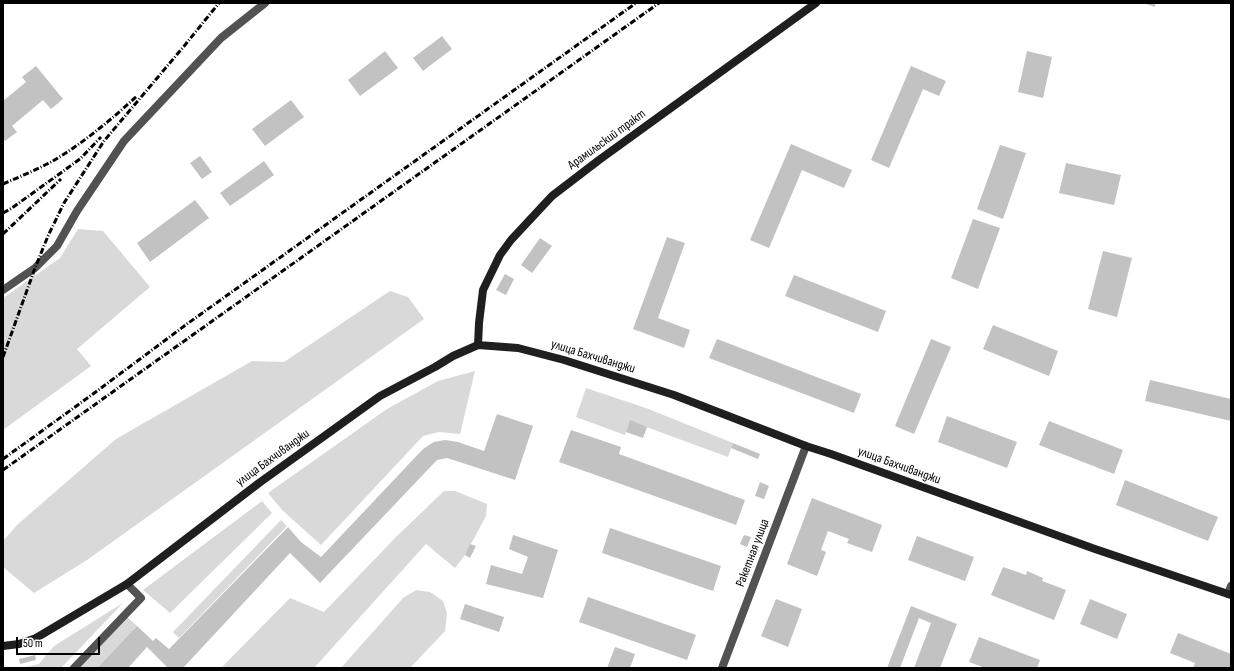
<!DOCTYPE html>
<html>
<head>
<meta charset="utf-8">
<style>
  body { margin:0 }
  #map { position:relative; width:1234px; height:671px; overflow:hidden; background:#fff; font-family:"Sofia Sans Condensed",sans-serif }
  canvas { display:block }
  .frame { position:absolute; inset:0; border:4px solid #000; pointer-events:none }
  .scale { position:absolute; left:16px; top:637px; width:84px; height:18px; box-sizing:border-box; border:2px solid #000; border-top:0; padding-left:5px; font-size:12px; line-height:14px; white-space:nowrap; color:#000; -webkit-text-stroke:3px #fff; paint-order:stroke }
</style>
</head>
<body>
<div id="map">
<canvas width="1234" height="671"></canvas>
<div class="frame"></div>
<div class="scale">50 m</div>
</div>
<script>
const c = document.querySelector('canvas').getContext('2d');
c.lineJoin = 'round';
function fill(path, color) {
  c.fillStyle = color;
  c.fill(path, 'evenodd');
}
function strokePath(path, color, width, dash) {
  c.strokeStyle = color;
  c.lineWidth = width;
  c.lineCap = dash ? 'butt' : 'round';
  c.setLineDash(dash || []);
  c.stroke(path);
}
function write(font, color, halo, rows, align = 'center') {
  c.font = font + ' "Sofia Sans Condensed",sans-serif';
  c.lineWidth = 3.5;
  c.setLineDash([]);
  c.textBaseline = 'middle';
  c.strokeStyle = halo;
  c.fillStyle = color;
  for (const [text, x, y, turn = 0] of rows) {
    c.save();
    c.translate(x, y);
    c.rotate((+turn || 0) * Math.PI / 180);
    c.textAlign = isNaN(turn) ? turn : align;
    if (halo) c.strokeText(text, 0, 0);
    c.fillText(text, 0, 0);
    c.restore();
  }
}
const green = new Path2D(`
  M78,229L103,231L150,287L77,349L91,366L3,430V298L60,258Z
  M390,291L408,297L424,319L87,560L34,593L3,567V541L17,525L116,439L252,361L284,362Z
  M475,371L460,434L439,432L423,436L321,545L282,510L268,493L387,409L438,381Z
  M586,388L646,408L733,443L728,457L630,421L625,435L576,417Z
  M444,491H455L487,504L486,516L465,555L455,568L426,544L314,668H221L290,598L324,612L396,537Z
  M262,501L272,513L170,613L143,590Z
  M281,520L287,526L179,638L173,632Z
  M416,590L430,592L443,601L447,613L445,631L410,668H341L403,598Z
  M123,603L61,668H22L39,664L54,646Z
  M126,616L137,626L97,668H77Z`);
const building = new Path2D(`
  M1143,3H1155V7Z
  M442,36L452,49L423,71L413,58Z
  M385,51L398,68L360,96L348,80Z
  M1027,51L1052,57L1043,98L1018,92Z
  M36,66L63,99L51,109L43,100L12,126L17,132L5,141L3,138V101L26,82L22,77Z
  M911,66L946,81L939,96L923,89L889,168L871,160Z
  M291,100L304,117L265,146L252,129Z
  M791,144L852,170L844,188L802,170L769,248L750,240Z
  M1000,145L1026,153L1003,219L977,209Z
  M200,156L212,172L202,179L190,163Z
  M264,161L274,175L230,206L220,193Z
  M1066,163L1121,175L1114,205L1059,193Z
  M195,200L209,218L150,262L137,243Z
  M973,219L1000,228L978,289L951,278Z
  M667,237L685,243L658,318L690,330L684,348L633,329Z
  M540,238L552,246L532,273L521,265Z
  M1103,251L1132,258L1117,317L1088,309Z
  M505,274L514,279L506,295L496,290Z
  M794,275L886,311L878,332L785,296Z
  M993,325L1058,351L1049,376L983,349Z
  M717,339L861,394L854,413L709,358Z
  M931,339L951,347L914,434L895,426Z
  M1150,380L1231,399V421L1145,401Z
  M497,414L533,426L515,480L447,458L437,460L320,583L290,553L183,668H168L147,647L128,668H97L137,626L153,641L156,638L169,649L288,527L301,542L321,557L423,449L434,442L445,440L458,442L484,451Z
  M947,416L1017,442L1007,468L938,442Z
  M630,420L647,427L643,438L626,432Z
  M1049,421L1123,450L1114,474L1039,445Z
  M571,430L621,447L619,454L745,500L736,525L559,462Z
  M733,443L760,454L758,459L731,448Z
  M1125,480L1218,517L1208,541L1116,505Z
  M760,482L769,486L764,499L755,496Z
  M812,498L882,525L872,552L847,543L849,539L828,531L821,550L826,552L817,576L787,564Z
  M610,528L721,566L713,591L602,553Z
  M513,535L558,550L543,598L486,584L491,565L522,574L528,557L509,549Z
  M744,535L751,537L747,547L740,544Z
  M917,536L974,557L965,581L908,560Z
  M470,544L476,546L470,558L465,555Z
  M1003,567L1026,575L1027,571L1043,578L1042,581L1066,590L1054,620L991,595Z
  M588,597L696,635L687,660L579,622Z
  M776,599L802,609L788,647L761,636Z
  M1090,599L1127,614L1117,639L1080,624Z
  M465,604L504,617L499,632L460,619Z
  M911,606L957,624L940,668H914L931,623L919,618L900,668H887Z
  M1178,633L1231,654V668H1193L1195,663L1170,653Z
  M979,637L1040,660L1037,668H985L969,662Z
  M615,647L635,654L630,668H607Z
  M35,655L36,660L20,664L19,659Z`);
const street = new Path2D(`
  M3,290L35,268L57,246L77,211L124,141L221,38L265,3
  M1228,594L1231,586
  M74,668L141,598L127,584
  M722,668L806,446`);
const secondary = new Path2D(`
  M478,345L479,323L483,290L500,255L511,240L552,196L599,160L816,3
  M3,646L19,644L36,638L127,584L259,483L380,396L435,367L453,356L478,345L518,348L564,360L674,395L806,446L831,454L1095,549L1231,595`);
const rail = new Path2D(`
  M3,184C19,177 36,170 51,162C81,145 112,119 137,96
  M3,213L12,208L80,159L101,137
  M3,234L61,179
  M3,357L35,268L48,236L64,203L104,141L185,45L219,3
  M3,459L93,394L187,324L636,3
  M3,470L659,3`);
const streetNames = [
  ["Арамильский тракт",607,140,-36],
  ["улица Бахчиванджи",593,357,17],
  ["улица Бахчиванджи",273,458,-36],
  ["улица Бахчиванджи",899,466,20],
  ["Ракетная улица",753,553,-69]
];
fill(green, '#d9d9d9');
fill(building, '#c2c2c2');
strokePath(street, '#525252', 8);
strokePath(secondary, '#1f1f1f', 8);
strokePath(rail, '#000', 3, [6, 2, 1, 2]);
write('13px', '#000', '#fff', streetNames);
</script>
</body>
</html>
